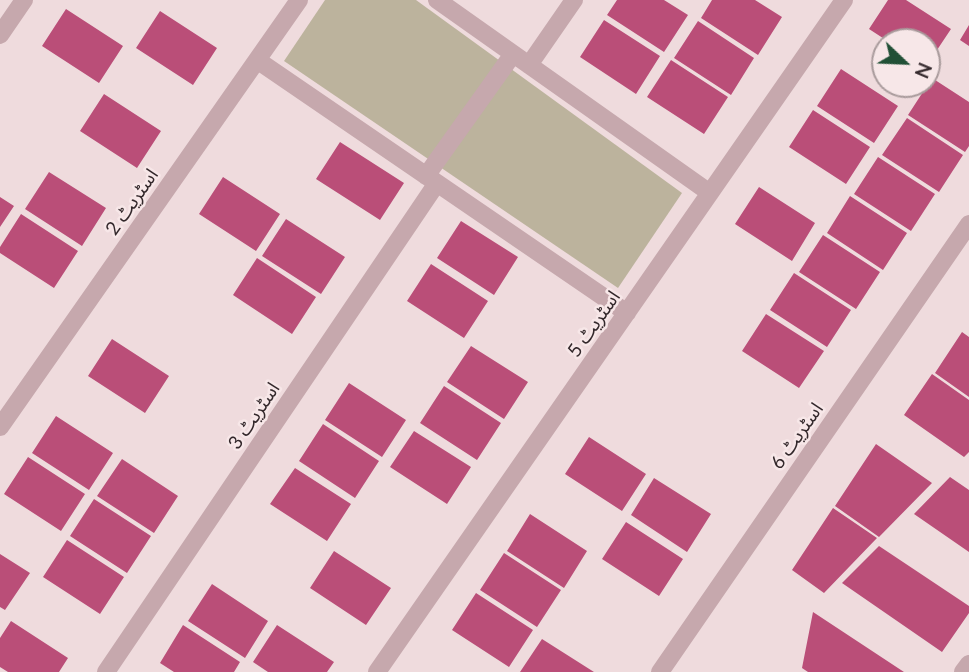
<!DOCTYPE html>
<html>
<head>
<meta charset="utf-8">
<style>
  body { margin:0 }
  #map { position:relative; width:969px; height:672px; overflow:hidden; background:#efdbdd; font-family:Lato,sans-serif }
  canvas { display:block }
  .north { position:absolute; left:871px; top:28px; width:70px; height:70px; box-sizing:border-box; background:#f7e7e8; border:2px solid #a99b9c; border-radius:50%; rotate:113deg; font-size:19px; font-weight:700; line-height:28px; text-align:center; color:#33282b }
  .north::after { content:''; display:block; margin:auto; width:24px; height:32px; background:#215036; clip-path:polygon(50% 0,100% 100%,50% 72%,0 100%) }
</style>
</head>
<body>
<div id="map">
<canvas width="969" height="672"></canvas>
<div class="north">N</div>
</div>
<script>
const c = document.querySelector('canvas').getContext('2d');
c.lineJoin = 'round';
function fill(path, color) {
  c.fillStyle = color;
  c.fill(path, 'evenodd');
}
function strokePath(path, color, width, dash) {
  c.strokeStyle = color;
  c.lineWidth = width;
  c.lineCap = dash ? 'butt' : 'round';
  c.setLineDash(dash || []);
  c.stroke(path);
}
function write(font, color, halo, rows, align = 'center') {
  c.font = font + ' Lato,"Noto Sans Arabic",sans-serif';
  c.lineWidth = 5;
  c.setLineDash([]);
  c.textBaseline = 'middle';
  c.strokeStyle = halo;
  c.fillStyle = color;
  for (const [text, x, y, turn = 0] of rows) {
    c.save();
    c.translate(x, y);
    c.rotate((+turn || 0) * Math.PI / 180);
    c.textAlign = isNaN(turn) ? turn : align;
    if (halo) c.strokeText(text, 0, 0);
    c.fillText(text, 0, 0);
    c.restore();
  }
}
const green = new Path2D(`
  M325,0H416L682,193L618,288L284,61Z`);
const building = new Path2D(`
  M617,0H664L688,15L664,52L607,15Z
  M712,0H755L782,17L758,55L701,18Z
  M888,0H906L951,29L927,65V42H889L869,29Z
  M66,9L123,46L99,83L42,46Z
  M160,11L217,48L193,85L136,48Z
  M604,20L660,56L636,94L580,57Z
  M698,21L754,58L731,95L674,58Z
  M969,25V46L960,40Z
  M671,60L728,97L704,134L647,97Z
  M841,69L898,106L874,143L817,106Z
  M932,78L969,102V146L965,152L908,115Z
  M104,94L161,131L137,168L80,131Z
  M813,110L870,147L846,184L789,147Z
  M907,118L963,155L939,192L882,155Z
  M340,142L404,183L380,220L316,179Z
  M878,157L935,194L911,231L854,194Z
  M49,172L106,208L82,246L25,209Z
  M223,177L280,214L256,251L199,214Z
  M759,187L815,223L792,261L735,224Z
  M850,196L907,233L883,270L827,233Z
  M0,197L14,206L0,227Z
  M21,214L78,251L54,288L0,253V247Z
  M286,219L345,257L321,294L262,256Z
  M461,221L518,257L494,295L437,258Z
  M823,235L880,272L856,309L799,272Z
  M257,258L316,297L292,334L233,295Z
  M431,264L488,301L464,338L407,301Z
  M794,273L851,310L827,347L770,310Z
  M766,314L824,351L799,388L742,351Z
  M962,332L969,337V397L935,373Z
  M112,339L169,376L145,413L88,376Z
  M471,346L528,382L504,419L447,382Z
  M932,374L969,400V452L964,457L904,415Z
  M349,383L406,420L382,457L325,420Z
  M444,386L501,423L477,460L420,423Z
  M56,416L113,453L89,490L32,453Z
  M323,424L379,461L355,498L299,461Z
  M414,431L471,467L447,504L390,467Z
  M589,437L646,474L622,511L565,474Z
  M876,444L932,483L879,537L835,506Z
  M28,457L85,494L61,531L4,494Z
  M122,459L178,496L154,533L97,496Z
  M295,468L351,504L327,541L270,504Z
  M950,477L969,490V552L914,514Z
  M654,478L711,514L687,552L631,515Z
  M94,499L151,536L127,573L70,536Z
  M833,508L877,538L824,593L792,570Z
  M530,514L587,551L564,588L507,551Z
  M626,522L683,559L659,596L602,559Z
  M67,540L124,577L100,614L43,577Z
  M879,546L969,606V613L942,652L842,583Z
  M334,551L391,588L366,625L310,588Z
  M504,553L561,590L537,627L480,590Z
  M0,554L30,573L5,610L0,607Z
  M212,584L268,621L245,658L188,621Z
  M476,593L533,630L509,667L452,630Z
  M813,612L904,672H808L802,668Z
  M11,621L68,658L59,672H8L0,667V638Z
  M183,625L240,662L234,672H174L160,663Z
  M277,625L334,662L327,672H268L253,662Z
  M542,639L594,672H520Z`);
const minor = new Path2D(`
  M437,0L710,193
  M0,35L24,0
  M257,60L627,313
  M529,65L574,0
  M426,176L513,54
  M0,427L299,0
  M106,672L437,183
  M377,672L844,0
  M660,672L969,224
  M963,672L969,664`);
const streetNames = [
  ["اسٹریٹ 2",132,202,-55],
  ["اسٹریٹ 5",594,324,-55],
  ["اسٹریٹ 3",254,416,-56],
  ["اسٹریٹ 6",797,436,-55]
];
fill(green, '#bcb39d');
fill(building, '#ba4e78');
strokePath(minor, '#c6a8ad', 18);
write('19px', '#33282b', '#f7e7e8', streetNames);
</script>
</body>
</html>
